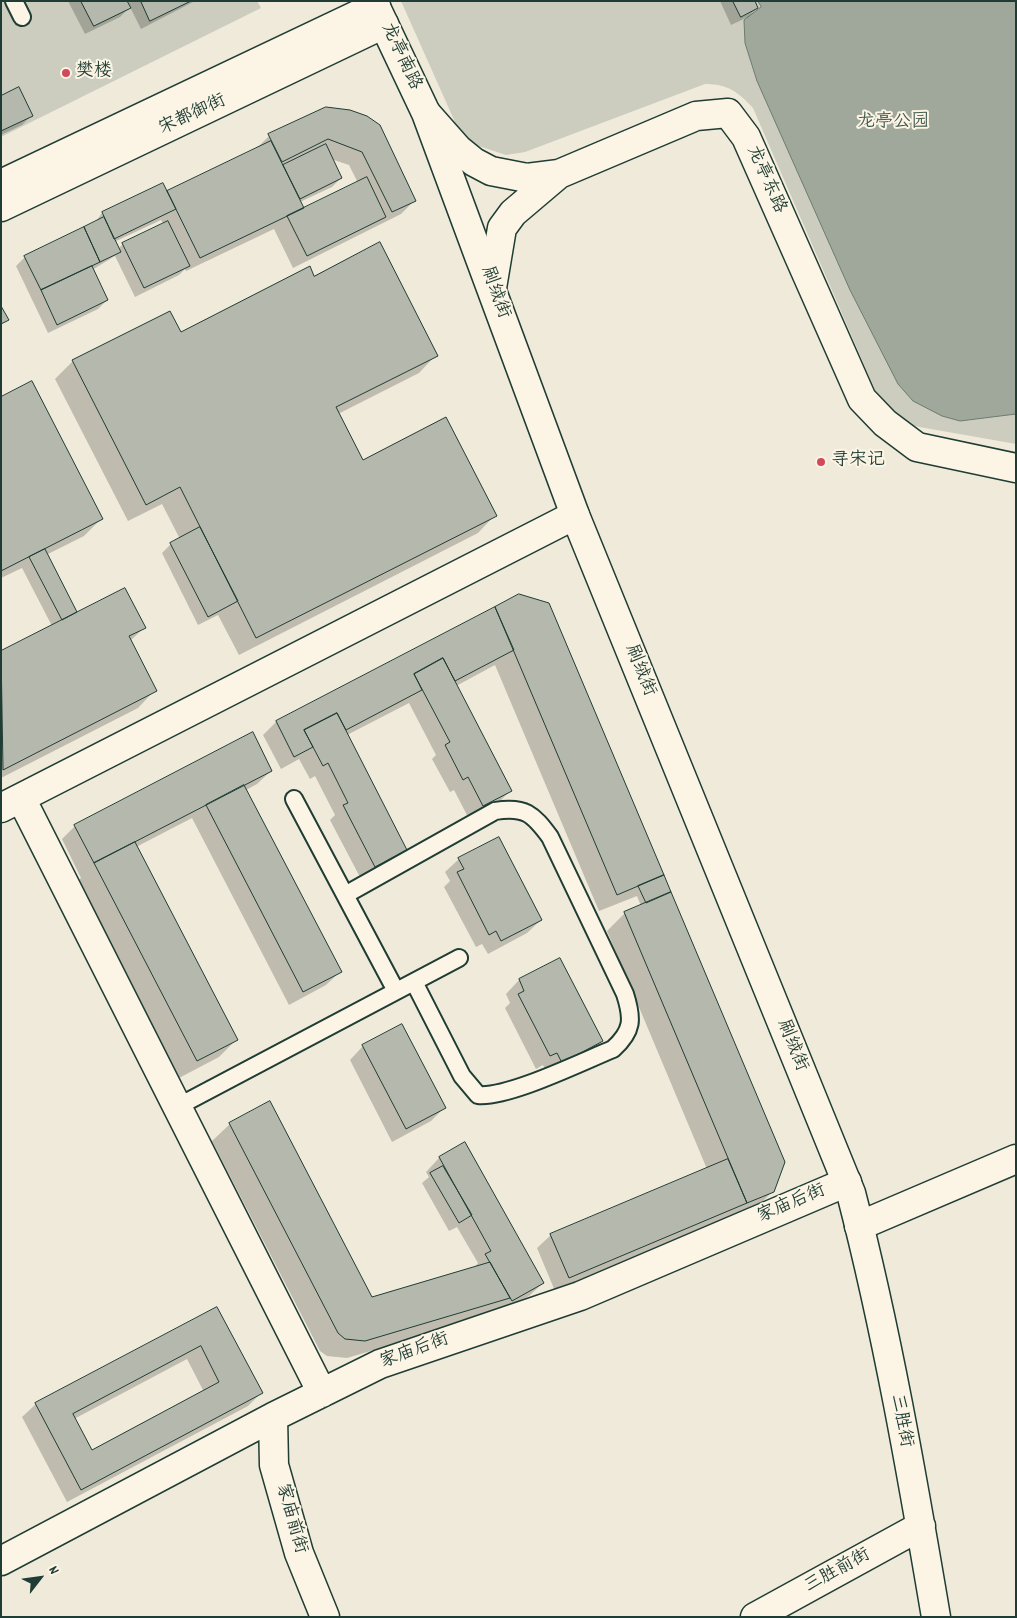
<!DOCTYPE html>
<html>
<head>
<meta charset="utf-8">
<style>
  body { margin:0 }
  #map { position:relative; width:1017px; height:1618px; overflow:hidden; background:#efeada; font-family:Dekko,sans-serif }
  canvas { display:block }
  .frame { position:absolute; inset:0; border:2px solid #1f3d34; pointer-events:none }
  .north { position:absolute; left:15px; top:1553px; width:50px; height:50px; -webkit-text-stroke:4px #fcf5e5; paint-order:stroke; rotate:60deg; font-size:14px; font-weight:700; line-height:20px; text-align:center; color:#1f3d34 }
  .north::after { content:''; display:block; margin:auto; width:18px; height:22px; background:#1f3d34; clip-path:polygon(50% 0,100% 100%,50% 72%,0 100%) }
</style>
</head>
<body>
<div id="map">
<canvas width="1017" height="1618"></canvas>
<div class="frame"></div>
<div class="north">N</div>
</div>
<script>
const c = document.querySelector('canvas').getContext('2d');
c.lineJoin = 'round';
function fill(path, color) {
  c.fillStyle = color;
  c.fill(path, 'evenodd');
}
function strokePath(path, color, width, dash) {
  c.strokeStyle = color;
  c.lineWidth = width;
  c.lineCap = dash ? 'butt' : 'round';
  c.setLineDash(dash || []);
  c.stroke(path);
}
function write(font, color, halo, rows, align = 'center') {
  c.font = font + ' Dekko,"LXGW WenKai TC",sans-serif';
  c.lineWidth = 4;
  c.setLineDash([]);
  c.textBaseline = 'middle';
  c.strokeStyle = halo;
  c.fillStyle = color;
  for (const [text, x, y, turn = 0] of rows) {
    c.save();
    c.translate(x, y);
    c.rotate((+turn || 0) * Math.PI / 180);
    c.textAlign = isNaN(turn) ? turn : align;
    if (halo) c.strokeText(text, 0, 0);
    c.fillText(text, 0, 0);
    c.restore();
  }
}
const green = new Path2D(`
  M1,1H257L261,8L1,137Z
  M401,1H1016V444L914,426L896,419L879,399L753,108C738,92 728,84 705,84L525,152L506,155L476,145L459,131Z`);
const water = new Path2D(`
  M758,1H1016V414L960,421L942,416L913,401L898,384L850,290L757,81L745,43L744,20L761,7Z`);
const shadow = new Path2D(`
  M68,1H195L141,29L130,7L120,17L85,34Z
  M720,1H754L757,8L748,17L731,25Z
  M1,97L31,116L22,125L1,135Z
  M327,109L415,200L401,214L293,268L274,229L186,271L185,269L179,275L135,297L115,256L92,270L107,300L98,309L48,333L16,266L25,257L94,224L102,213L163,184L167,192L256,149L269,136ZM331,159L349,165L358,183L304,210L300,202L332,187L341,178ZM161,220L164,225L123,244L118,249L114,242Z
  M313,277L436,355L419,373L338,414L362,461L495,515L478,533L239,655L218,615L198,625L162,553L171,544L180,539L162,504L128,521L55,379L73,361L180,334Z
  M1,398L102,518L84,536L46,555L76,612L72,615L144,628L130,641L155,690L138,708L1,778V652L52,626L22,568L1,578Z
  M519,596L773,1191L755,1209L728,1218L555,1291L537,1248L551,1235L707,1169L607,931L625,913L641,906L637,896L599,911L495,665L456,686L510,791L497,804L469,819L454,790L450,792L432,759L436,755L409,703L347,735L406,850L392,863L361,879L330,820L335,815L315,776L310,779L299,759L281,769L263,735L276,722Z
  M271,771L257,784L246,790L340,972L326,985L289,1005L192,818L136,847L237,1039L219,1057L179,1078L77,882L81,878L62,839L75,826Z
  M459,859L541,920L527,933L488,954L482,944L476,947L444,887L450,881L445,872Z
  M559,960L602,1041L588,1055L548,1075L543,1065L536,1069L505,1008L510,1003L506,994L519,980Z
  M363,1046L444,1108L431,1121L392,1142L350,1060Z
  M230,1124L371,1299L473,1269L478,1263L457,1227L449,1231L422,1183L429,1177L426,1172L439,1158L464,1144L543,1283L529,1296L498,1314L496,1310L491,1315L347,1358L327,1356L320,1351L212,1141Z
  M216,1308L261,1393L248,1406L67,1502L22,1417L36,1404ZM187,1359L204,1392L91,1452L74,1419Z`);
const building = new Path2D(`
  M81,1H127L131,8L94,26Z
  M141,1H191L150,21Z
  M733,1H755L758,8L741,17Z
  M19,87L33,116L1,131V96Z
  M326,107L350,110L367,116L380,125L416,201L392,212L362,152L328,139L282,162L268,134Z
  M271,141L304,208L200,258L167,191Z
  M326,144L342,178L300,199L283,165Z
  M367,177L386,217L307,256L287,216Z
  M163,183L176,209L114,239L102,212Z
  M104,217L121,252L100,262L84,227Z
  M168,221L190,266L144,288L122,243Z
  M84,227L100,262L41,290L24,256Z
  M380,242L438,356L336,407L363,460L446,417L497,516L256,638L180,487L146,505L72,360L170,311L181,332L310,266L314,276Z
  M92,266L108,300L57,325L41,290Z
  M1,306L9,320L1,324Z
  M32,381L103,519L1,571V397Z
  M200,527L238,601L208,617L170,543Z
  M45,549L77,612L62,620L29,557Z
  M125,588L146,628L129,636L157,691L3,770L1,651Z
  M519,594L549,603L664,875L617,895L495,607Z
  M495,607L514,650L455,681L443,658L414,674L422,690L346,730L337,713L304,730L313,747L294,757L276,721Z
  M443,658L512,791L483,806L468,777L463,780L445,745L450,742L414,674Z
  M337,713L407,850L375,867L343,805L348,803L328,763L323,766L304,730Z
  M253,732L272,771L94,863L74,825Z
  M244,785L342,972L303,992L206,805Z
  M499,837L542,920L501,941L496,931L489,935L457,872L464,869L458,858Z
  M135,842L238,1040L197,1061L94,863Z
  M664,875L671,892L646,903L638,886Z
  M671,892L785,1162L774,1192L747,1203L624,912Z
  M560,958L603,1041L562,1063L557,1053L550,1056L518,994L524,991L519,979Z
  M402,1024L446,1108L406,1129L362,1045Z
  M270,1101L372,1297L490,1262L510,1298L365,1341L345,1339L338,1333L229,1123Z
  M465,1142L544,1283L512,1301L485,1254L491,1251L439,1157Z
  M728,1159L747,1203L569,1278L550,1234Z
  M443,1166L472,1215L459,1223L430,1173Z
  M217,1307L263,1393L81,1490L35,1403ZM201,1346L219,1382L92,1450L73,1414Z`);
const lane = new Path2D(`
  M14,1L22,17
  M294,799L396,991
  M345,895L495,811C525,806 533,814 550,837L625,994C633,1019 633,1031 613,1049C581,1062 508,1098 478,1095L462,1076L414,982
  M177,1107L459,958`);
const street = new Path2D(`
  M427,114L458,149L474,162L491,171L527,178L559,174L696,116L728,113L746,137L862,399L885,423L917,447L1016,468
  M1,184L376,6
  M1,207L384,24
  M492,288L502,228L513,213L559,174
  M21,798L322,1393
  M1,808L575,515
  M859,1226L1016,1159
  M273,1417L274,1465L299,1553L325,1617
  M1,1561L273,1417L380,1364L580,1296L847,1182`);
const secondary = new Path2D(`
  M373,1L426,113L575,515L851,1193C887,1332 912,1475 936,1617
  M755,1617L921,1526`);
const markers = [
  [66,73,5,"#d1495b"],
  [821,462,5,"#d1495b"]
];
const streetNames = [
  ["龙亭南路",400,57,65],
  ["宋都御街",193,116,-25],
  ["龙亭东路",765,180,66],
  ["刷绒街",494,293,70],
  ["刷绒街",639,671,68],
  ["刷绒街",791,1046,68],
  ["家庙后街",792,1205,-23],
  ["家庙后街",415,1352,-20],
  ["三胜街",900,1421,79],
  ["家庙前街",290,1519,74],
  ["三胜前街",838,1572,-29]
];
const poiNames = [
  ["樊楼",76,73],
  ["寻宋记",831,462]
];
const parkNames = [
  ["龙亭公园",893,124]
];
fill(green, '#cccdbf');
fill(water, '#9fa89a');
strokePath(water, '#6c7d71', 1);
fill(shadow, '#0003');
fill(building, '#b5b9ad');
strokePath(building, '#1f3d34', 1);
strokePath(lane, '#1f3d34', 20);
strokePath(street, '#1f3d34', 31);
strokePath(secondary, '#1f3d34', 31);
strokePath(lane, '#fcf5e5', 16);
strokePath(street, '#fcf5e5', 28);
strokePath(secondary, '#fcf5e5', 28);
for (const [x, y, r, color] of markers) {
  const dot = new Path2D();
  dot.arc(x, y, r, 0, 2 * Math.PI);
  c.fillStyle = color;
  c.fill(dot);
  strokePath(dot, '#fcf5e5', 2);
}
write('18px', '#1f3d34', '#fcf5e5', streetNames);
write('18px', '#1f3d34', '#fcf5e5', poiNames, 'left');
write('18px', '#425a50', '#fcf5e5', parkNames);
</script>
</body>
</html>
